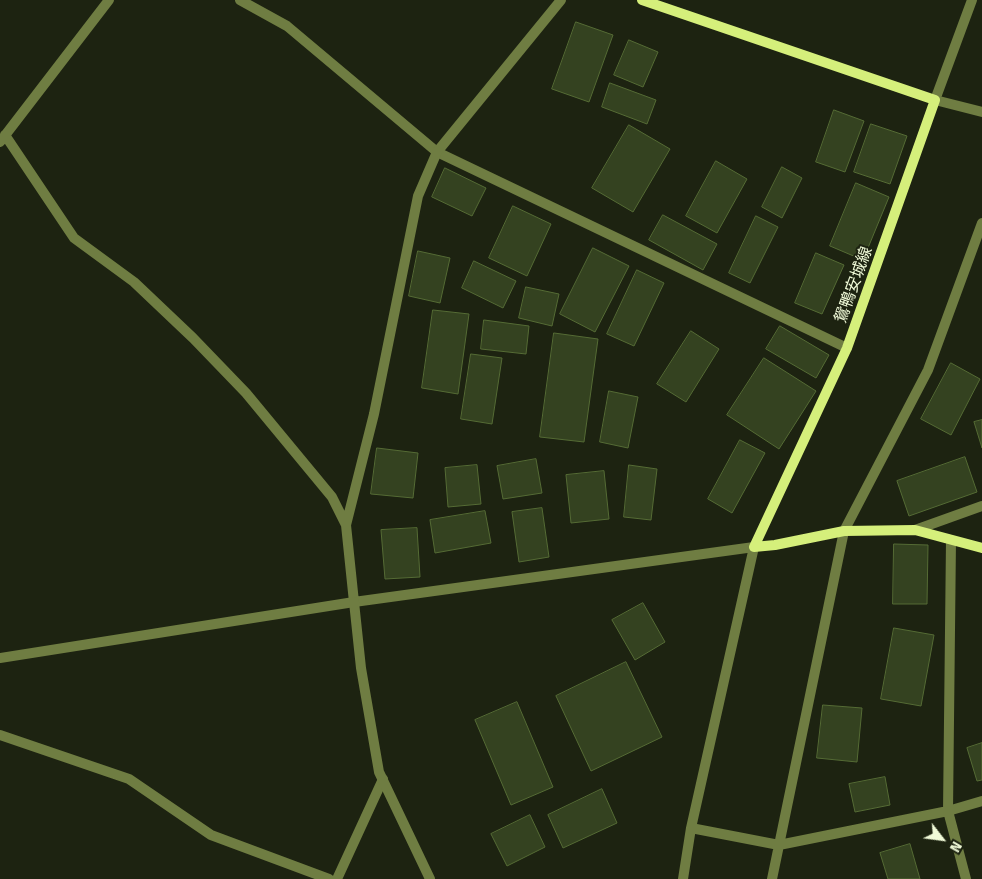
<!DOCTYPE html>
<html>
<head>
<meta charset="utf-8">
<style>
  body { margin:0 }
  #map { position:relative; width:982px; height:879px; overflow:hidden; background:#1d2311; font-family:"Fira Sans",sans-serif }
  canvas { display:block }
  .north { position:absolute; left:917px; top:814px; width:50px; height:50px; -webkit-text-stroke:4px #1d2311; paint-order:stroke; rotate:120deg; font-size:14px; font-weight:700; line-height:20px; text-align:center; color:#f0fad8 }
  .north::after { content:''; display:block; margin:auto; width:18px; height:22px; background:#f0fad8; clip-path:polygon(50% 0,100% 100%,50% 72%,0 100%) }
</style>
</head>
<body>
<div id="map">
<canvas width="982" height="879"></canvas>
<div class="north">N</div>
</div>
<script>
const c = document.querySelector('canvas').getContext('2d');
c.lineJoin = 'round';
function fill(path, color) {
  c.fillStyle = color;
  c.fill(path, 'evenodd');
}
function strokePath(path, color, width, dash) {
  c.strokeStyle = color;
  c.lineWidth = width;
  c.lineCap = dash ? 'butt' : 'round';
  c.setLineDash(dash || []);
  c.stroke(path);
}
function write(font, color, halo, rows, align = 'center') {
  c.font = font + ' "Fira Sans","Noto Sans JP",sans-serif';
  c.lineWidth = 4;
  c.setLineDash([]);
  c.textBaseline = 'middle';
  c.strokeStyle = halo;
  c.fillStyle = color;
  for (const [text, x, y, turn = 0] of rows) {
    c.save();
    c.translate(x, y);
    c.rotate((+turn || 0) * Math.PI / 180);
    c.textAlign = isNaN(turn) ? turn : align;
    if (halo) c.strokeText(text, 0, 0);
    c.fillText(text, 0, 0);
    c.restore();
  }
}
const building = new Path2D(`
  M576,22L613,35L589,102L552,89Z
  M629,40L658,52L643,87L614,75Z
  M610,83L656,100L647,124L602,107Z
  M834,110L864,121L845,172L816,162Z
  M871,124L907,136L890,184L854,172Z
  M629,125L670,149L633,212L592,188Z
  M716,161L747,179L717,233L686,216Z
  M782,167L802,178L782,218L762,207Z
  M445,168L486,188L472,216L432,197Z
  M856,183L889,197L863,260L830,246Z
  M513,206L551,224L527,276L489,258Z
  M663,215L717,244L703,270L649,240Z
  M756,216L778,227L750,283L729,273Z
  M593,248L629,266L595,332L560,314Z
  M418,251L450,258L440,303L409,296Z
  M816,253L844,265L822,314L795,303Z
  M474,261L516,281L503,308L462,288Z
  M637,270L664,283L634,346L607,334Z
  M526,287L559,294L552,326L519,318Z
  M433,310L469,314L458,394L422,388Z
  M484,320L529,326L526,354L481,349Z
  M780,326L829,355L816,378L766,349Z
  M691,331L719,349L686,402L657,384Z
  M554,333L598,339L584,442L540,437Z
  M471,354L502,358L492,424L461,419Z
  M764,358L816,391L779,449L727,415Z
  M951,363L980,379L951,435L921,419Z
  M609,391L638,397L628,448L600,442Z
  M982,420V448L974,422Z
  M740,440L765,453L732,513L708,499Z
  M377,448L418,453L413,498L371,494Z
  M965,457L977,492L909,516L897,481Z
  M536,459L542,493L503,499L497,466Z
  M477,465L481,504L448,507L445,468Z
  M629,465L657,469L651,520L624,517Z
  M604,471L609,519L571,523L566,475Z
  M542,508L549,557L519,562L512,512Z
  M485,511L491,543L435,553L430,520Z
  M417,528L420,577L385,579L381,530Z
  M894,544L928,545L927,604H893Z
  M643,603L665,642L635,660L612,620Z
  M894,628L934,635L921,706L881,699Z
  M626,662L662,737L591,771L556,696Z
  M517,702L553,787L511,805L475,720Z
  M823,705L862,708L857,762L817,758Z
  M982,743V780L977,781L967,748Z
  M885,777L890,805L855,812L849,784Z
  M602,789L617,823L563,848L548,815Z
  M530,815L545,847L507,866L491,834Z
  M910,844L920,879H888L880,853Z`);
const service = new Path2D(`
  M240,0L287,26L437,152L847,348
  M0,735L129,779L211,835L329,879
  M337,879L383,779`);
const minor = new Path2D(`
  M972,0L935,100L982,112
  M5,135L74,238L134,282L193,338L246,393L332,497L346,525
  M0,142L109,0
  M915,530L982,506
  M951,540L948,811L966,879
  M354,602L346,525L374,414L418,196L437,152L561,0
  M0,658L354,602L754,547L691,828L683,879
  M691,828L779,845L948,811L982,801
  M772,879L844,531L928,370L982,223`);
const tertiary = new Path2D(`
  M354,602L361,668L379,772L430,879`);
const secondary = new Path2D(`
  M642,0L935,100L847,348L754,547L775,545L844,531L915,530L982,548`);
const streetNames = [
  ["鴛鴨安城線",854,285,-70]
];
fill(building, '#344220');
strokePath(building, '#556b35', 1);
strokePath(service, '#6f7d42', 10);
strokePath(minor, '#6f7d42', 10);
strokePath(tertiary, '#6f7d42', 10);
strokePath(secondary, '#d5ef7b', 10);
write('16px', '#f0fad8', '#1d2311', streetNames);
</script>
</body>
</html>
